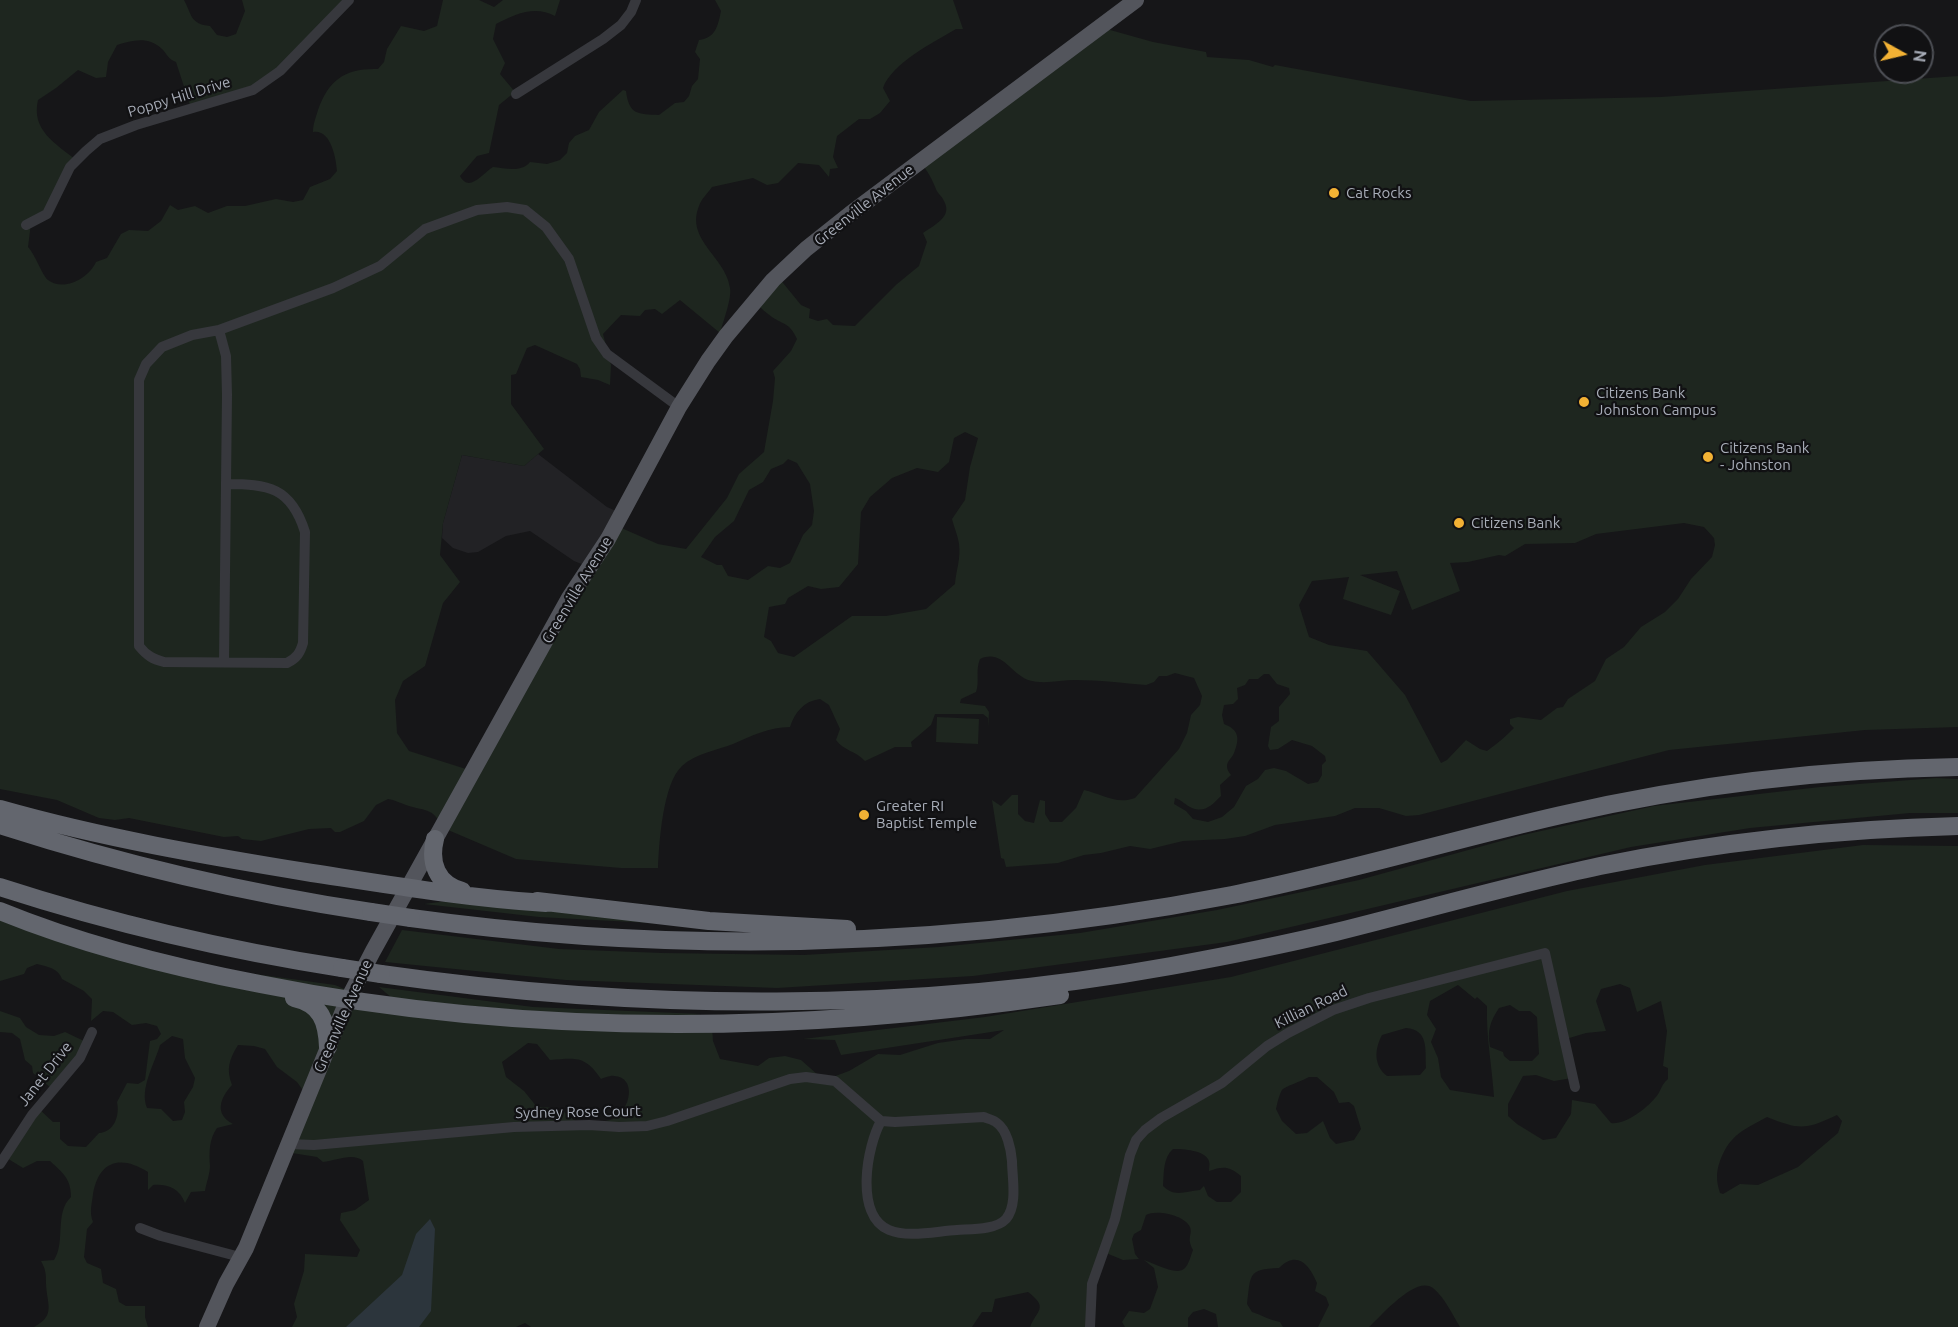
<!DOCTYPE html>
<html>
<head>
<meta charset="utf-8">
<style>
  body { margin:0 }
  #map { position:relative; width:1958px; height:1327px; overflow:hidden; background:#161618; font-family:Ubuntu,sans-serif }
  canvas { display:block }
  .north { position:absolute; left:1874px; top:24px; width:60px; height:60px; box-sizing:border-box; background:#111113; border:2px solid #4d4f55; border-radius:50%; rotate:98deg; font-size:16px; font-weight:700; line-height:24px; text-align:center; color:#a8adb8 }
  .north::after { content:''; display:block; margin:auto; width:21px; height:27px; background:#f2b134; clip-path:polygon(50% 0,100% 100%,50% 72%,0 100%) }
</style>
</head>
<body>
<div id="map">
<canvas width="1958" height="1327"></canvas>
<div class="north">N</div>
</div>
<script>
const c = document.querySelector('canvas').getContext('2d');
c.lineJoin = 'round';
function fill(path, color) {
  c.fillStyle = color;
  c.fill(path, 'evenodd');
}
function strokePath(path, color, width, dash) {
  c.strokeStyle = color;
  c.lineWidth = width;
  c.lineCap = dash ? 'butt' : 'round';
  c.setLineDash(dash || []);
  c.stroke(path);
}
function write(font, color, halo, rows, align = 'center') {
  c.font = font + ' Ubuntu,sans-serif';
  c.lineWidth = 4.5;
  c.setLineDash([]);
  c.textBaseline = 'middle';
  c.strokeStyle = halo;
  c.fillStyle = color;
  for (const [text, x, y, turn = 0] of rows) {
    c.save();
    c.translate(x, y);
    c.rotate((+turn || 0) * Math.PI / 180);
    c.textAlign = isNaN(turn) ? turn : align;
    if (halo) c.strokeText(text, 0, 0);
    c.fillText(text, 0, 0);
    c.restore();
  }
}
const built = new Path2D(`
  M538,454L607,507L616,511L584,565L574,561L530,531L506,536L478,552L468,553L453,548L442,538L443,523L462,455L524,466Z`);
const green = new Path2D(`
  M0,0H184C192,15 190,24 210,26L217,35L227,37L236,34L245,11L242,0H343L276,71L244,91L191,108L176,62C168,59 167,54 162,49C149,36 132,40 117,45L108,62L106,77L96,78L78,70L56,88L38,100C31,130 55,143 76,160L45,217L31,223L28,247C36,256 42,275 48,280C64,292 89,278 96,262L107,258L121,234L129,230L148,231L161,221L170,205L178,210L195,206L208,213L227,206H245L276,199L293,202L303,200L310,187L330,179L337,171C336,158 331,129 313,132C313,124 316,117 318,110C329,79 346,68 378,69L384,62L387,49L401,26L424,31L437,26L443,0H479L494,7L503,0H560L555,16C535,5 515,14 496,24L493,39L505,63L500,74L515,92L499,105L489,153L477,156L460,176C469,193 482,174 493,167C505,168 521,173 530,162L547,164L560,160L567,153L569,143L575,136L589,130L599,112L623,90L626,91C629,115 638,114 659,115L675,103L684,102L689,96L692,86L698,79L700,59L695,52L699,40C716,38 718,25 721,11L715,0H953L963,29H956C934,42 892,63 883,88L890,101L880,113L870,119H859L837,136L833,157L838,168L830,169L829,177L819,165L798,163L778,183L767,185L753,178L712,187C708,193 701,199 699,206C685,240 726,257 730,288C732,298 723,322 720,333L680,300L662,314L655,309L645,310L640,316L621,315L603,334L611,365L610,385L598,380L581,377L580,369L577,364L535,345L527,348L516,374L511,375V404L544,449L524,466L462,455L443,523L440,555L460,582L443,603L425,666L403,681L395,700L397,733L409,751L466,769L610,523L658,544L686,549L727,498L739,474L764,452L773,401L775,378L773,371L791,351L797,339C790,323 784,325 772,317C766,313 761,308 756,303L779,278L801,305L810,309L809,318L818,321L827,319L833,325L855,326L897,284L919,266L927,242L923,233C934,225 953,217 944,201C942,196 937,193 936,189C932,179 928,172 922,164L1103,28L1153,42L1206,52L1207,57L1249,60L1273,67L1275,65L1471,101L1661,97L1958,76V727L1865,730L1669,750L1419,815L1406,816L1379,808H1355L1335,816L1275,825L1245,836L1225,839L1183,841L1150,849L1130,846L1101,853L1084,855L1058,863L1006,867L1004,859L1001,858L992,800L1001,806L1012,795H1018V814L1025,821L1034,823L1040,800L1045,801V814L1050,822H1062L1076,808L1084,790C1102,794 1116,805 1135,798L1179,749L1187,733L1191,715L1200,705L1202,696L1194,678L1175,673L1167,676H1159L1154,682L1146,685C1123,683 1099,680 1075,680C1060,680 1044,685 1028,680C1010,673 1002,649 980,659C975,671 980,681 976,692L961,699L960,703L985,706L989,712L988,728V718L983,714H935L931,725L911,742L912,747H895L865,761C856,751 844,751 836,740L840,729L829,705L820,699C804,701 795,712 790,727C770,727 751,736 733,744C717,750 695,754 682,766C663,783 659,843 658,868H621L516,859L441,827C435,807 422,811 406,805C400,803 395,800 388,799L376,805L364,821L340,832H335L331,828L309,829L261,841L242,839L238,836L224,837L129,818L115,820L99,818L57,800L0,789ZM965,432L978,438L970,467L965,500L952,519C954,527 958,536 959,544C961,558 956,571 955,584L926,609L886,616H852L794,657L778,653L771,641L764,637L769,607L785,604L788,598L808,586L821,589L839,587L858,564L861,512L870,497L892,478L917,468L938,472L949,462L954,438ZM788,459L797,463L810,484L814,511L812,525L803,535L790,563L780,568L768,566L748,580L728,576L722,565H717L701,557L715,537L734,521L749,490L763,482L771,469L783,464ZM1684,523L1704,527L1714,538L1715,545L1712,557L1691,579L1678,599L1665,612L1641,627L1624,647L1606,659L1595,681L1568,699L1563,707L1557,708L1541,720L1518,717L1510,719V724L1514,728C1506,736 1497,744 1487,751L1480,749L1466,740L1447,760L1441,763L1405,695L1367,651L1329,645L1309,637L1299,605L1312,581L1349,577L1343,599L1391,615L1400,591L1360,575L1397,571L1412,610L1460,591L1450,563L1468,562L1499,555L1505,556L1525,544L1575,543L1596,534ZM1264,674H1269L1277,684L1289,688L1290,694L1279,707V721L1271,727L1268,746L1270,750L1278,749L1292,740L1312,746L1325,756L1326,761L1322,765V775L1318,782L1308,784L1286,771L1274,768L1265,770L1258,779L1246,786L1234,807L1222,817L1208,822L1193,819L1186,811L1174,804L1175,798C1182,800 1185,805 1192,808C1205,813 1212,805 1221,796L1220,785L1231,775C1229,772 1227,770 1227,766C1227,761 1232,758 1234,753C1240,738 1239,730 1224,724L1222,715L1224,705L1233,704L1238,699L1237,688L1245,685L1249,679H1258Z
  M937,717L979,719L978,744L936,742Z
  M1936,778L1958,779V813H1910L1750,828L1631,847L1227,942L973,976L777,988L566,980L385,962L402,930L559,949L662,953L804,955L939,947L1080,933L1217,910L1359,880L1523,835L1654,806L1820,787Z
  M1863,845L1958,846V1327H1460C1452,1314 1445,1298 1433,1288C1416,1275 1382,1315 1369,1327H1318L1329,1305L1326,1297L1315,1291L1317,1283C1309,1264 1297,1250 1279,1268C1247,1269 1251,1275 1247,1304L1252,1312C1262,1315 1269,1320 1280,1322L1283,1327H1218L1216,1314L1204,1309L1193,1312L1188,1318V1327H1125L1122,1322L1129,1311L1144,1313L1150,1309L1158,1287L1154,1268L1144,1260C1154,1263 1177,1277 1185,1268C1189,1264 1191,1255 1193,1250C1186,1237 1193,1235 1190,1227C1185,1215 1156,1209 1146,1215L1141,1230L1134,1234L1132,1239L1135,1254L1139,1259L1123,1260L1106,1253L1094,1281L1093,1327H1030C1037,1310 1049,1308 1028,1292L995,1299L992,1312H982L972,1327H531L525,1323L516,1327H292L297,1317L294,1304L304,1271L305,1254L357,1257L360,1250L340,1220L341,1213L355,1210L369,1200L363,1161C353,1152 335,1161 323,1162L317,1157L292,1153L305,1093L297,1082L277,1067L265,1049L254,1046L238,1045C229,1060 226,1069 232,1085C220,1098 214,1114 233,1124L217,1128C209,1139 209,1153 210,1166C210,1174 206,1184 205,1191L191,1192L185,1203C179,1188 168,1184 153,1185L148,1190V1172C121,1155 99,1160 93,1194C92,1204 89,1212 93,1222L87,1229L84,1257L87,1263L101,1269L103,1283L116,1289L119,1302L126,1306H145V1317L148,1327H34C56,1315 47,1305 46,1284C46,1274 46,1270 41,1261L54,1260C66,1242 54,1213 71,1197C71,1179 63,1173 50,1161H37L23,1168L2,1155L38,1108L53,1122H60V1139L68,1146L86,1147L99,1133C114,1132 120,1116 117,1102L127,1083L138,1084L145,1080L150,1041L157,1039L161,1034L157,1026L146,1023L132,1025L113,1012L103,1011L91,1021L92,999L84,991L62,979C58,968 48,967 37,964L27,968L24,974L0,981V911L20,921L219,969L335,985L356,994L392,999L712,1027L713,1041L720,1059L758,1066L769,1058L785,1056L801,1060L818,1075L830,1078L849,1071L878,1054L900,1055L938,1043L966,1039H990L1004,1030L841,1055L835,1040L803,1039L985,1017L1231,977L1567,891L1705,865ZM1620,984L1630,988L1637,1012L1661,1001L1667,1031L1663,1066L1668,1068V1079C1660,1086 1661,1092 1655,1098C1646,1109 1625,1125 1611,1123L1595,1104L1572,1100L1571,1114L1556,1138L1543,1140L1517,1124L1508,1116V1104L1523,1076L1536,1075L1554,1081L1572,1078L1566,1039L1586,1033L1606,1031L1596,1001L1601,989ZM1458,985L1475,999L1477,997L1487,1006C1486,1037 1492,1066 1494,1097L1450,1090L1441,1077L1438,1058L1431,1042L1436,1029L1427,1015L1430,1001ZM1510,1005L1519,1011H1530L1537,1017L1539,1054L1532,1061H1510L1504,1056L1503,1052L1490,1047C1487,1030 1490,1022 1499,1008ZM1406,1028C1429,1030 1425,1049 1426,1068L1420,1075L1387,1076C1374,1066 1374,1050 1382,1035ZM172,1036L183,1039L185,1058L195,1078L193,1087L184,1102L185,1112L182,1120L173,1121L161,1109L147,1108C139,1089 155,1063 160,1045ZM528,1043L537,1044L550,1060C576,1058 585,1055 601,1079C604,1078 611,1075 614,1076C637,1077 631,1110 613,1119C606,1122 593,1122 585,1123C573,1123 570,1115 561,1110C555,1107 544,1107 537,1107L524,1091L506,1077L502,1062ZM1309,1077H1317L1334,1092L1339,1103L1349,1102L1354,1106L1361,1129L1354,1140L1336,1144L1330,1138L1323,1121L1307,1133L1296,1134L1282,1121L1276,1109C1277,1104 1279,1095 1282,1090C1284,1087 1302,1081 1309,1077ZM1837,1115L1842,1121L1838,1133L1798,1167L1758,1185L1740,1184L1723,1194L1720,1193C1716,1181 1716,1172 1720,1161C1730,1134 1744,1130 1767,1117C1800,1130 1805,1130 1837,1115ZM1173,1149C1183,1149 1205,1150 1209,1161C1210,1164 1209,1168 1209,1171C1223,1166 1229,1166 1241,1176V1192L1231,1202H1217L1208,1196L1204,1186L1200,1190C1185,1191 1175,1198 1163,1186C1164,1172 1163,1158 1173,1149Z
  M447,901L706,926L539,917L424,904Z
  M379,987L533,1007L701,1014L655,1019L525,1013L392,998Z
  M0,1011L20,1018L26,1027L39,1035L54,1036L65,1032L84,1041L78,1054L50,1087L33,1073L32,1066L25,1060L20,1039L12,1033L0,1032Z`);
const water = new Path2D(`
  M430,1219L435,1229L431,1311L419,1327H346L402,1275L416,1234Z`);
const street = new Path2D(`
  M516,94L603,39L621,25L631,12L636,0
  M26,225L47,214L70,167L86,151L100,139L136,125L253,90L280,71L349,0
  M219,330L226,356L227,395L224,662
  M226,484C268,484 291,487 305,532L303,643C300,653 297,658 287,663L164,662C153,659 147,656 139,646V380L146,364L162,347L192,335L219,330L333,288L380,266L425,229L477,210L507,207L525,210L546,227L569,259L596,338L607,354L679,407
  M289,1144L314,1145L514,1127L589,1125L619,1127L647,1126L667,1121L790,1079L806,1077L835,1081L881,1121L895,1122L984,1117C988,1119 994,1120 997,1123C1007,1130 1011,1149 1012,1161C1012,1177 1018,1205 1006,1219C996,1230 971,1229 957,1230C937,1231 908,1238 889,1230C854,1215 867,1146 881,1121
  M0,1164L32,1115L80,1058L92,1032
  M140,1228L161,1236L240,1257
  M1090,1327L1092,1284L1115,1219L1130,1155L1136,1140L1145,1130L1161,1118L1222,1083L1267,1046L1288,1033L1333,1010L1369,998L1545,953L1575,1087`);
const primary = new Path2D(`
  M207,1327L226,1284L246,1248L347,1001L373,951L569,598L608,539L679,407L708,361L726,336L773,280L806,249L850,214L1136,0`);
const highway = new Path2D(`
  M0,809C102,838 207,856 312,873C390,885 467,898 546,903
  M0,825C121,864 245,893 371,912
  M435,839C429,863 437,884 462,891
  M0,887C111,923 226,950 342,968
  M537,901L709,921L847,929
  M0,911C83,945 171,967 260,984C524,1037 794,1034 1060,995
  M411,918C685,956 961,947 1232,895C1343,873 1451,840 1561,815C1691,785 1824,769 1958,767
  M381,974C641,1011 912,1013 1171,966C1226,956 1282,945 1336,932C1424,910 1511,885 1600,866C1718,842 1838,829 1958,826
  M294,998C321,1004 327,1021 328,1047`);
const highwayBridge = new Path2D(`
  M371,912L411,918
  M342,968L381,974`);
const markers = [
  [1334,193,6,"#f2b134"],
  [1584,402,6,"#f2b134"],
  [1708,457,6,"#f2b134"],
  [1459,523,6,"#f2b134"],
  [864,815,6,"#f2b134"]
];
const streetNames = [
  ["Poppy Hill Drive",179,97,-17],
  ["Greenville Avenue",864,205,-38],
  ["Greenville Avenue",577,590,-59],
  ["Killian Road",1311,1007,-26],
  ["Greenville Avenue",343,1016,-66],
  ["Janet Drive",45,1074,-52],
  ["Sydney Rose Court",578,1112,-1]
];
const poiNames = [
  ["Cat Rocks",1346,193],
  ["Citizens Bank",1596,393],
  ["Johnston Campus",1596,410],
  ["Citizens Bank",1720,448],
  ["- Johnston",1720,465],
  ["Citizens Bank",1471,523],
  ["Greater RI",876,806],
  ["Baptist Temple",876,823]
];
fill(built, '#222225');
fill(green, '#1e261f');
fill(water, '#2c353c');
strokePath(street, '#37383d', 10);
strokePath(primary, '#53555c', 16);
strokePath(highway, '#63666e', 18);
strokePath(highwayBridge, '#63666e', 18);
for (const [x, y, r, color] of markers) {
  const dot = new Path2D();
  dot.arc(x, y, r, 0, 2 * Math.PI);
  c.fillStyle = color;
  c.fill(dot);
  strokePath(dot, '#111113', 2);
}
write('15px', '#a8adb8', '#111113', streetNames);
write('15px', '#a8adb8', '#111113', poiNames, 'left');
</script>
</body>
</html>
